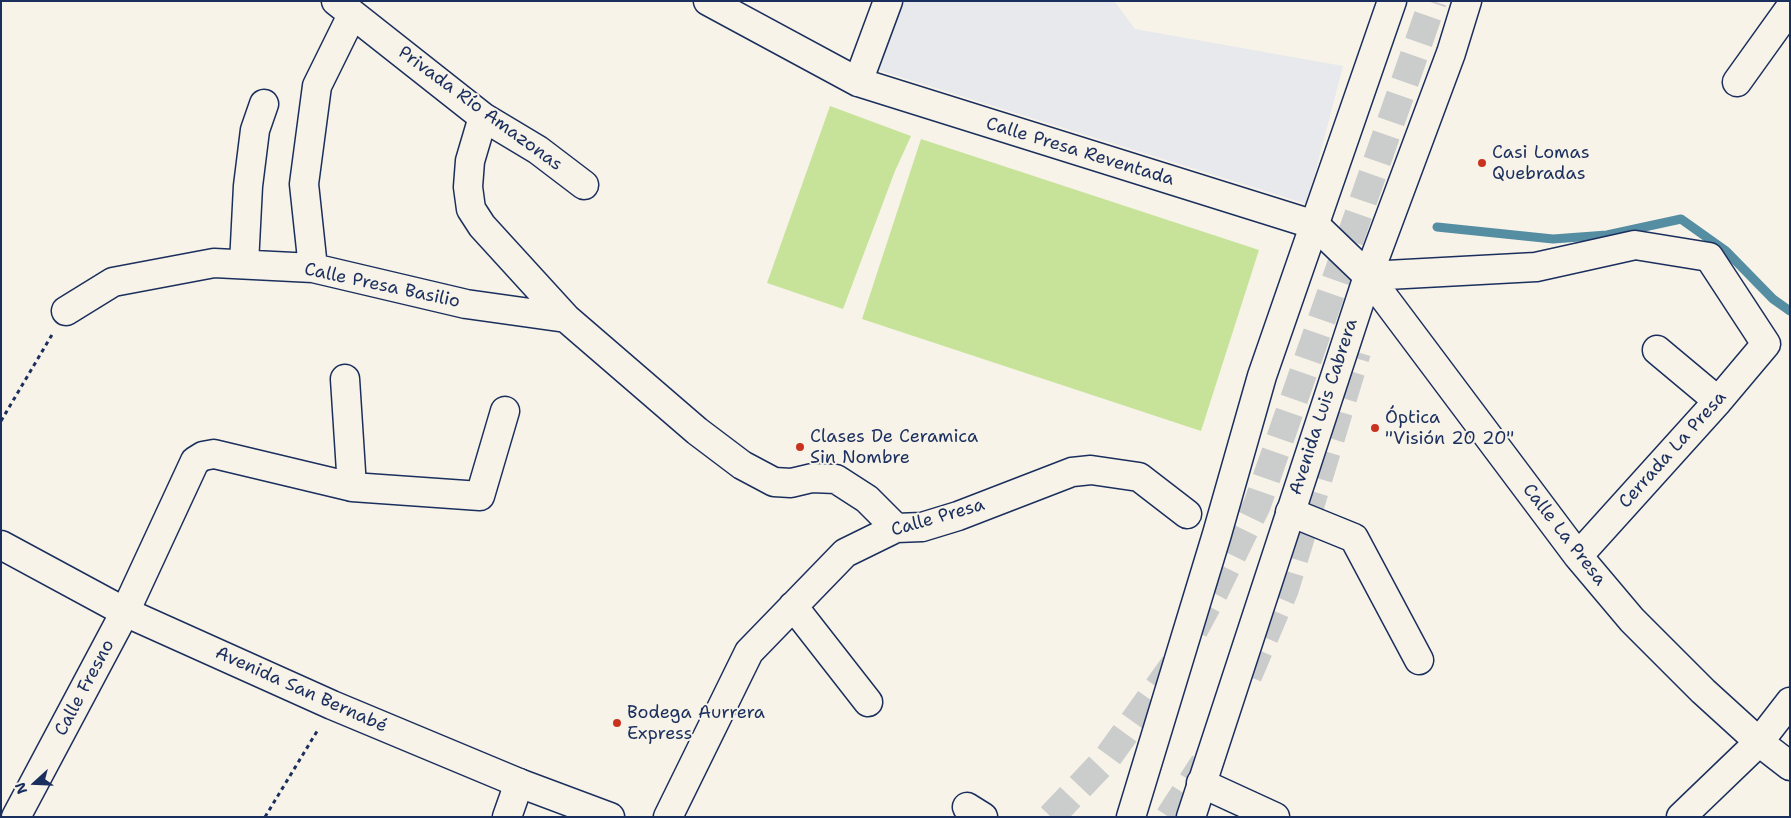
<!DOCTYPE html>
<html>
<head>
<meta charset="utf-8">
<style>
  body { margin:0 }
  #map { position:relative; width:1791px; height:818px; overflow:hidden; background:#f7f3e8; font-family:"Shantell Sans",sans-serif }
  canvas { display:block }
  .frame { position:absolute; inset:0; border:2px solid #1b2f5e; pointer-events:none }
  .north { position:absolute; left:10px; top:758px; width:50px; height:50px; -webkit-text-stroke:4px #f7f3e8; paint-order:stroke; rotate:250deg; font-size:14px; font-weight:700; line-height:20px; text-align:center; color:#1b2f5e }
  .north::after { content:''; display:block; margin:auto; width:18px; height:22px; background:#1b2f5e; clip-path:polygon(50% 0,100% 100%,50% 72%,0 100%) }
</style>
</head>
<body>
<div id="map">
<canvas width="1791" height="818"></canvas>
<div class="frame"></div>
<div class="north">N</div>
</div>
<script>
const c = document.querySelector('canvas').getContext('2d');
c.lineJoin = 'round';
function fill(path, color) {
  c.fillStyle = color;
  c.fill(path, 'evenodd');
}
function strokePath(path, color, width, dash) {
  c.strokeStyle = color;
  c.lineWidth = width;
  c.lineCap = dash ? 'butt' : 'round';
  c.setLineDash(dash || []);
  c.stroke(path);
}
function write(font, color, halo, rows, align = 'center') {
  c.font = font + ' "Shantell Sans",sans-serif';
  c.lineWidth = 4;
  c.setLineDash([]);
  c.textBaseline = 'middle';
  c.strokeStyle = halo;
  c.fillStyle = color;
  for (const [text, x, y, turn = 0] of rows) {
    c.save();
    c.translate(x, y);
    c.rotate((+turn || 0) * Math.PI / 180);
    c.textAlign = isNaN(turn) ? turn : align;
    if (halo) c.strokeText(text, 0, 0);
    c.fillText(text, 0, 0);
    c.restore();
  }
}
const built = new Path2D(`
  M904,1H1114L1135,29L1343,66L1307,204L878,70Z`);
const green = new Path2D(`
  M830,106L911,136L895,171L843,309L767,283Z
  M921,139L1259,250L1201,431L862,319Z`);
const stream = new Path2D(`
  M1437,227L1553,239L1607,235L1681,219L1726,251L1773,299L1790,311`);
const highwayTunnel = new Path2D(`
  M1194,630L1214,593L1257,505L1433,1
  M1248,676L1285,589L1357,352
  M1051,817L1108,757L1174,665
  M1169,817L1204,763`);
const path = new Path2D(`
  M1,421L53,333
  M265,817L319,728`);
const minor = new Path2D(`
  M336,1L483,117L538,150L584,185
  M708,1L858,82L1315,225L1368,276L1578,556L1632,620L1703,691L1759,742L1790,766
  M858,82L888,1
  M1737,82L1790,8
  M483,117L470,161L468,187L471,209L482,226L566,318
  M244,264L248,186L255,130L264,104
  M313,268L304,184L317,86L352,15
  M1368,276L1536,267L1635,245L1709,257L1766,344L1718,401L1578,556
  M66,311L113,282L214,263L313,268L466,304L566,318L697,431L742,465L774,482L791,483L812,478L836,479L867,499L896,528
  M1657,350L1718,401
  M345,379L352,487
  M1290,512L1354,538L1419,660
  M793,606L868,702
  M1201,783L1275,817
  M967,807L983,817
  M16,817L125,612L195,461L203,456L214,454L352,487L480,496L505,411
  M507,817L519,783
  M668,817L749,652L845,553L896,528L922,527L958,516L1072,472L1091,470L1139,477L1187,514
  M1681,817L1759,742L1790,702`);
const major = new Path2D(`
  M1,545L125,612L332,705L519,783L610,817
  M1131,817L1217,534L1262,376L1392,1
  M1191,817L1368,276L1451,53L1467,1`);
const markers = [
  [1482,163,5,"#c8321e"],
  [1375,428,5,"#c8321e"],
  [800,447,5,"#c8321e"],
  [617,723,5,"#c8321e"]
];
const streetNames = [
  ["Privada Río Amazonas",480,109,36],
  ["Calle Presa Reventada",1080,152,17],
  ["Calle Presa Basilio",382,286,12],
  ["Avenida Luis Cabrera",1324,407,-72],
  ["Cerrada La Presa",1673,450,-48],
  ["Calle Presa",938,518,-16],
  ["Calle La Presa",1564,535,52],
  ["Calle Fresno",85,688,-62],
  ["Avenida San Bernabé",301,690,24]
];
const poiNames = [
  ["Casi Lomas",1492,153],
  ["Quebradas",1492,174],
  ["Óptica",1385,418],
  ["\"Visión 20 20\"",1385,439],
  ["Clases De Ceramica",810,437],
  ["Sin Nombre",810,458],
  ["Bodega Aurrera",627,713],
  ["Express",627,734]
];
fill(built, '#e7e9ed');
fill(green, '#c7e39a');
strokePath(stream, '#558da3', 9);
strokePath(highwayTunnel, '#cbcccc', 28, [28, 14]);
strokePath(minor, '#1b2f5e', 31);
strokePath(major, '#1b2f5e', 31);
strokePath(path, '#1b2f5e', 3, [4, 4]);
strokePath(minor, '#f7f3e8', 28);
strokePath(major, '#f7f3e8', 28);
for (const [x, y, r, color] of markers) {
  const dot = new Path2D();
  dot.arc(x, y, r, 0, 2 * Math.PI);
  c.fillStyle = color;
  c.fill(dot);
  strokePath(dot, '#f7f3e8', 2);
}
write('18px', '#1b2f5e', '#f7f3e8', streetNames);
write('18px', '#1b2f5e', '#f7f3e8', poiNames, 'left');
</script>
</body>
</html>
